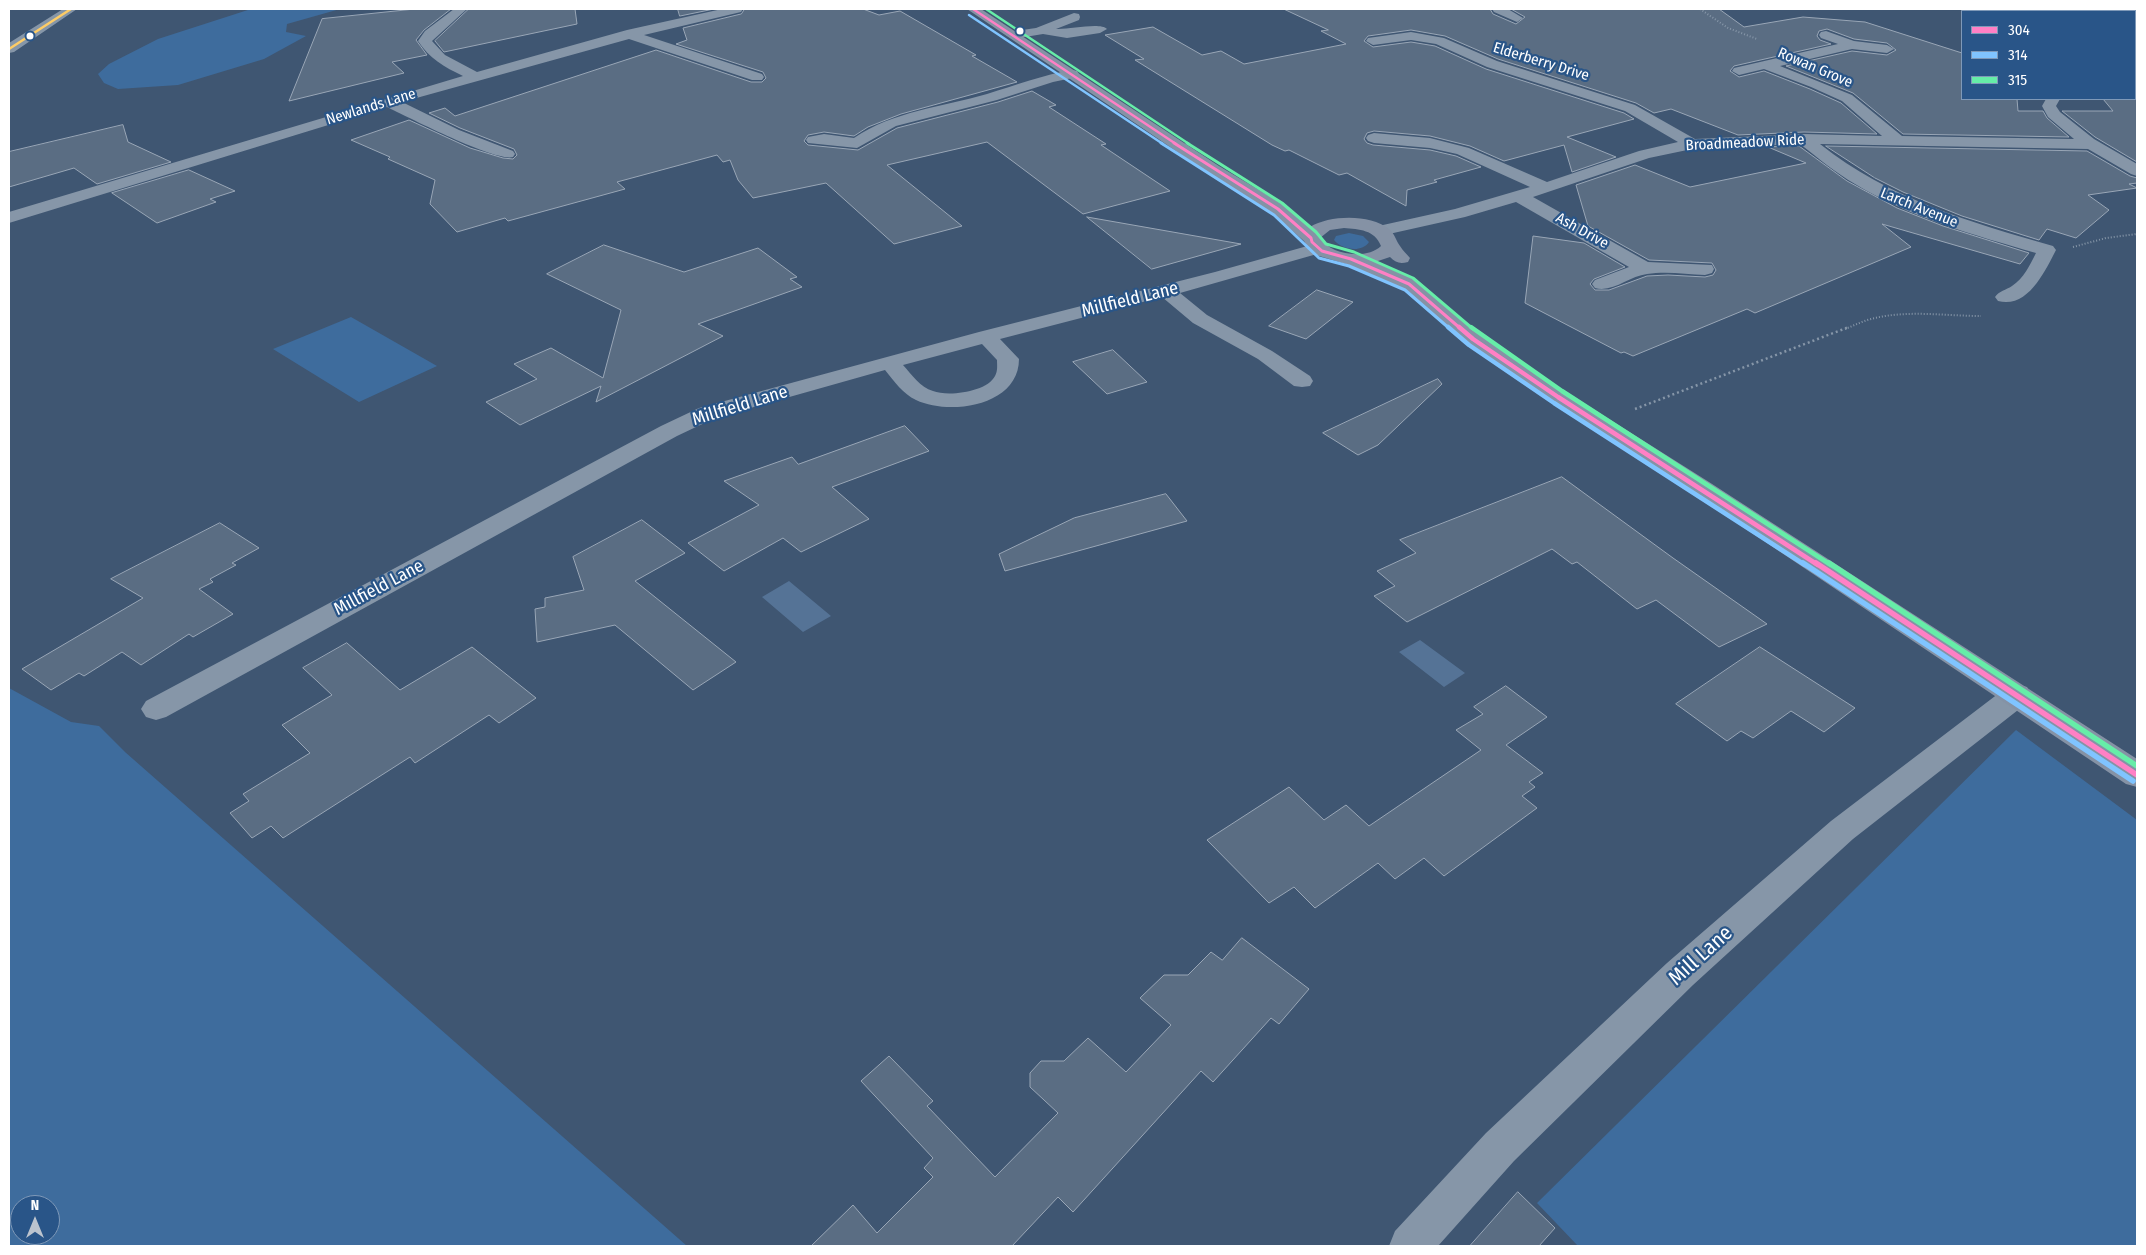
<!DOCTYPE html>
<html>
<head>
<meta charset="utf-8">
<style>
  body { margin:0 }
  #map { position:relative; width:2146px; height:1255px; overflow:hidden; background:#3f5672; font-family:"Fira Sans Condensed",sans-serif }
  canvas { display:block }
  .frame { position:absolute; inset:0; border:10px solid #fff; pointer-events:none }
  .legend { position:absolute; left:1961px; top:10px; width:175px; height:90px; box-sizing:border-box; background:#295588; border:1px solid #7f99b8; margin:0; padding:6px 9px; list-style:none; font-size:15px; color:#fff }
  .legend li { display:flex; align-items:center; gap:10px; height:25px }
  .legend b { width:25px; border:1px solid #7f99b8 }
  .north { position:absolute; left:10px; top:1195px; width:50px; height:50px; box-sizing:border-box; background:#295588; border:1px solid #7f99b8; border-radius:50%; rotate:0deg; font-size:14px; font-weight:700; line-height:20px; text-align:center; color:#fff }
  .north::after { content:''; display:block; margin:auto; width:18px; height:22px; background:#bcc4ce; clip-path:polygon(50% 0,100% 100%,50% 72%,0 100%) }
</style>
</head>
<body>
<div id="map">
<canvas width="2146" height="1255"></canvas>
<div class="frame"></div>
<ul class="legend">
<li><b style="height:6px;background:#ff80c5"></b>304</li>
<li><b style="height:6px;background:#80c4ff"></b>314</li>
<li><b style="height:6px;background:#66eda8"></b>315</li>
</ul>
<div class="north">N</div>
</div>
<script>
const c = document.querySelector('canvas').getContext('2d');
c.lineJoin = 'round';
function fill(path, color) {
  c.fillStyle = color;
  c.fill(path, 'evenodd');
}
function strokePath(path, color, width, dash) {
  c.strokeStyle = color;
  c.lineWidth = width;
  c.lineCap = dash ? 'butt' : 'round';
  c.setLineDash(dash || []);
  c.stroke(path);
}
function write(font, color, halo, rows, align = 'center') {
  c.font = font + ' "Fira Sans Condensed",sans-serif';
  c.lineWidth = 4.5;
  c.setLineDash([]);
  c.textBaseline = 'middle';
  c.strokeStyle = halo;
  c.fillStyle = color;
  for (const [text, x, y, turn = 0] of rows) {
    c.save();
    c.translate(x, y);
    c.rotate((+turn || 0) * Math.PI / 180);
    c.textAlign = isNaN(turn) ? turn : align;
    if (halo) c.strokeText(text, 0, 0);
    c.fillText(text, 0, 0);
    c.restore();
  }
}
const green = new Path2D(`
  M251,9H340L287,24L286,32L306,36L264,59L178,85L118,89L104,83L98,74L109,64L158,39Z
  M1349,233L1363,236L1369,242C1362,253 1342,250 1334,240L1336,236Z
  M351,317L437,366L359,402L273,349Z
  M9,688L71,722L99,726L125,752L687,1246H9ZM20,1205H50V1235H20Z
  M2016,730L2137,820V1246H1578L1537,1203Z`);
const water = new Path2D(`
  M789,581L831,616L803,632L762,597Z
  M1420,640L1465,673L1444,687L1399,652Z`);
const building = new Path2D(`
  M415,9H451L424,30L416,40L427,55L392,62L404,73L289,101L322,19Z
  M469,9H575L577,24L444,52L435,41Z
  M678,9H714L680,16Z
  M745,9H863L879,15L900,11L976,55L972,56L1017,82L901,114L868,127L854,136L824,132L808,135L804,141L808,145L858,150L897,128L998,102L1032,91L1056,105L1049,107L1106,144L1101,145L1170,191L1083,214L987,142L887,165L962,226L894,244L826,183L753,198L738,180L730,160L723,162L717,155L617,182L625,189L508,221L505,218L457,232L430,204L435,180L388,159L390,157L351,140L409,120L470,148L503,158L513,159L517,155L514,149L460,128L429,113L445,108L455,116L656,50L751,82H762L766,78L763,72L676,44L687,40L683,28L741,14Z
  M1284,9H1490L1493,14L1516,24L1525,17L1511,9H1719L1744,27L1803,17L1865,22L1962,53V99H2017L2018,111H2043L2047,118L2069,137L1903,134L1853,93L1786,66L1852,51L1887,55L1896,50L1887,43L1854,39L1827,29L1819,31L1817,36L1820,40L1831,44L1734,66L1730,71L1739,77L1764,71L1810,89L1841,103L1877,134L1804,132L1738,135L1671,109L1654,113L1636,103L1498,59L1445,36L1411,30L1368,36L1364,41L1373,47L1411,42L1435,46L1486,69L1624,113L1634,119L1567,137L1616,157L1572,172L1564,145L1504,161L1470,146L1430,136L1374,131L1367,133L1364,139L1367,143L1373,145L1430,150L1456,156L1481,167L1434,180L1437,182L1407,190L1406,206L1347,173L1339,175L1289,150L1285,151L1272,145L1135,60L1144,59L1105,35L1153,27L1202,55L1221,51L1244,64L1346,44L1321,31L1328,30Z
  M2135,96H2137V162L2095,137L2062,111H2113L2103,99H2135Z
  M123,125L128,142L171,162L97,184L74,168L9,187V152Z
  M1799,146L1847,181L1897,208L1943,226L2029,253L2020,264L1882,224L1911,247L1755,313L1747,309L1633,356L1624,352L1621,353L1525,303L1533,236L1584,243L1625,267L1594,279L1590,284L1595,290H1609L1647,276L1668,275L1705,277L1713,275L1716,270L1712,263L1649,260L1588,226L1576,185L1635,165L1690,187L1806,163L1768,147Z
  M1826,146L2087,151L2130,176L2137,178V183L2129,184L2137,188L2088,195L2109,210L2076,238L2047,229L2039,240L1962,216L1903,192L1875,178Z
  M189,170L235,191L210,199L216,202L157,223L112,193Z
  M1087,217L1241,244L1152,269Z
  M604,245L684,272L758,248L797,277L790,279L802,287L698,324L723,336L596,402L601,386L520,425L486,402L537,379L514,364L551,348L603,378L621,310L547,274Z
  M1317,290L1353,302L1306,339L1269,326Z
  M1113,350L1147,382L1107,394L1073,362Z
  M1438,379L1442,384L1378,445L1358,455L1323,433Z
  M905,426L929,451L832,487L869,519L801,552L783,538L724,571L688,543L759,505L724,481L792,457L798,464Z
  M1562,477L1673,558L1767,624L1719,647L1656,600L1637,609L1577,562L1572,564L1552,549L1407,622L1374,596L1395,586L1377,571L1416,553L1400,540Z
  M1166,494L1187,521L1005,571L999,554L1074,518Z
  M642,520L685,553L635,581L736,662L693,690L615,625L537,642L535,609L545,607V598L584,590L573,557Z
  M220,523L259,548L232,563L236,565L210,579L213,582L199,589L233,614L193,637L189,634L141,665L122,652L84,676L79,673L51,690L22,669L143,598L111,579Z
  M347,643L400,690L472,647L536,698L499,723L489,715L415,763L410,757L283,838L271,826L252,838L230,813L249,801L243,794L310,753L282,725L332,695L303,668Z
  M1760,647L1855,708L1824,732L1791,711L1753,738L1741,731L1727,741L1676,704Z
  M1506,686L1547,717L1506,745L1543,773L1529,782L1535,787L1522,796L1537,808L1444,876L1424,858L1395,879L1378,863L1315,908L1294,887L1269,903L1207,840L1289,787L1324,820L1346,805L1369,826L1481,750L1456,730L1483,714L1474,707Z
  M1242,938L1309,989L1279,1024L1271,1018L1213,1082L1201,1071L1073,1212L1058,1197L1012,1246H811L853,1205L877,1233L933,1177L924,1168L933,1158L861,1081L889,1056L933,1101L927,1106L995,1177L1058,1113L1030,1087V1073L1041,1061H1064L1088,1038L1126,1072L1171,1025L1140,998L1164,975H1188L1211,952L1222,960Z
  M1518,1192L1555,1228L1539,1246H1470Z`);
const pathFar1 = new Path2D(`
  M1700,9L1728,28L1757,39
  M2073,247L2106,238L2137,234
  M1845,329C1855,325 1865,320 1875,318C1909,310 1946,316 1981,316`);
const path = new Path2D(`
  M1635,409L1849,327`);
const minor = new Path2D(`
  M63,9H77L14,52L9,53V43Z
  M454,9H467L432,41L445,55L477,72L627,30L722,9H743L741,12L644,35L762,74L764,77L762,80H752L629,39L402,102L459,130L513,151L515,154L513,157C495,162 408,117 387,107L9,223V212L463,76C444,67 429,58 418,41L425,31Z
  M1492,9H1508L1523,18L1517,22L1494,12Z
  M2036,9H2055L2056,11H2037Z
  M1074,13L1079,14L1080,17L1079,20L1056,29C1068,30 1100,22 1107,29L1100,33L1067,38L1043,34L1013,39L1006,35L1008,32L1036,28Z
  M1826,31L1854,41L1887,45L1894,49L1887,53L1852,49L1780,66L1852,95L1902,136L2074,139L2048,117L2042,106L2046,99H2060L2056,106L2060,112L2094,139L2137,164V176L2131,174L2088,149L1820,144C1889,199 1970,222 2053,246L2056,250C2045,271 2028,309 1998,301L1995,297C1999,291 2006,290 2012,286C2024,278 2030,265 2036,253C1974,235 1911,218 1855,184C1836,173 1818,158 1800,144L1692,149L1649,158L1533,197L1648,262L1712,265L1714,269L1712,273L1705,275C1686,274 1665,271 1647,274C1629,276 1613,293 1595,288L1592,284L1595,280L1629,267L1516,202L1465,217L1380,236L1374,235L1371,231L1374,227L1455,209L1530,187L1457,154L1430,148L1374,143L1368,141L1366,138L1368,135L1374,133L1430,138L1469,148L1547,182L1639,151L1678,142L1625,111L1487,67L1436,44L1411,40L1373,45L1366,41L1368,38L1411,32L1444,38L1497,61L1635,105L1695,139L1804,134L1882,136L1842,101L1811,87L1764,69L1739,75L1732,71L1734,68L1838,44L1821,38L1819,35L1821,32Z
  M2135,31H2137V39H2135Z
  M1072,70L1077,71L1079,74L1077,77L1053,82L997,100L896,126L857,148L808,143L806,140L808,137L824,134L854,138C893,111 943,107 987,94C1016,85 1043,75 1072,70Z
  M2135,85H2137V94H2135Z
  M1318,243L1324,244L1327,248L1324,252L1180,293L1207,315L1272,351L1310,376L1313,381L1310,386L1302,387L1294,386L1258,359L1193,323L1162,297L1000,339L1019,359C1019,406 950,416 916,400C903,394 894,381 885,370L715,418L677,436L166,717L156,720L146,717L141,709L146,701L661,426L699,408L979,332L1215,272ZM982,344L997,360C997,365 998,371 995,376C987,392 948,397 933,391C920,387 912,375 903,365Z
  M2017,684L2027,687L2032,695L2027,703L1853,839L1693,985L1514,1161L1438,1246H1389L1395,1231L1486,1133L1667,963L1831,821L2007,687Z`);
const major = new Path2D(`
  M967,9H981L1219,166L1284,205L1310,227C1330,215 1370,214 1389,229C1395,234 1396,241 1400,246C1403,251 1407,254 1410,258L1408,262C1400,264 1396,263 1390,257L1375,262L1416,280L1480,335L1566,392L1709,482L2137,759V787L2126,784L1691,492L1550,402L1466,343L1402,288L1346,264L1316,255L1309,249L1304,241L1272,213L1207,172ZM1344,228C1359,229 1375,230 1381,246C1367,260 1330,255 1320,238L1330,230Z`);
const bus1Far3 = new Path2D(`
  M973,9L1176,144`);
const bus1Far2 = new Path2D(`
  M1174,143L1278,209L1311,238L1312,242L1322,251L1351,259L1409,284L1461,329`);
const bus1Far1 = new Path2D(`
  M1459,327L1473,339L1558,397L1818,565`);
const bus1 = new Path2D(`
  M1816,563L2137,775`);
const bus2Far3 = new Path2D(`
  M969,15L1163,144`);
const bus2Far2 = new Path2D(`
  M1161,143L1274,215L1319,258L1349,266L1405,290L1450,329`);
const bus2Far1 = new Path2D(`
  M1448,327L1469,345L1554,403L1805,565`);
const bus2 = new Path2D(`
  M1803,563L2133,781`);
const bus3Far3 = new Path2D(`
  M986,9L1189,144`);
const bus3Far2 = new Path2D(`
  M1187,143L1282,203L1316,232L1326,244L1354,252L1413,278L1473,329`);
const bus3Far1 = new Path2D(`
  M1471,327L1562,391L1831,565`);
const bus3 = new Path2D(`
  M1829,563L2137,766`);
const bus4 = new Path2D(`
  M9,49L71,9`);
const markers = [
  [1020,31,4.5,"#fff"],
  [30,36,4.5,"#fff"]
];
const farStreetnames = [
  ["Elderberry Drive",1541,62,17],
  ["Rowan Grove",1815,68,23],
  ["Newlands Lane",371,107,-17],
  ["Broadmeadow Ride",1745,143,-3],
  ["Larch Avenue",1919,208,22],
  ["Ash Drive",1582,231,29]
];
const streetNames = [
  ["Millfield Lane",1130,300,-14],
  ["Millfield Lane",740,406,-17],
  ["Millfield Lane",379,588,-28]
];
const nearStreetnames = [
  ["Mill Lane",1701,956,-42]
];
fill(green, '#3e6c9d');
fill(water, '#557396');
fill(building, '#5a6d83');
strokePath(building, '#99a6b6', 1);
strokePath(pathFar1, '#8696a8', 2, [1, 2]);
strokePath(path, '#8696a8', 2.5, [2, 3]);
fill(minor, '#8696a8');
fill(major, '#8592a5');
strokePath(bus1Far3, '#ff80c5', 2.5);
strokePath(bus1Far2, '#ff80c5', 3);
strokePath(bus1Far1, '#ff80c5', 4.5);
strokePath(bus1, '#ff80c5', 5.5);
strokePath(bus2Far3, '#80c4ff', 2.5);
strokePath(bus2Far2, '#80c4ff', 3);
strokePath(bus2Far1, '#80c4ff', 4.5);
strokePath(bus2, '#80c4ff', 5.5);
strokePath(bus3Far3, '#66eda8', 2.5);
strokePath(bus3Far2, '#66eda8', 3);
strokePath(bus3Far1, '#66eda8', 4.5);
strokePath(bus3, '#66eda8', 5.5);
strokePath(bus4, '#fdcc66', 2.5);
for (const [x, y, r, color] of markers) {
  const dot = new Path2D();
  dot.arc(x, y, r, 0, 2 * Math.PI);
  c.fillStyle = color;
  c.fill(dot);
  strokePath(dot, '#295588', 2);
}
write('15px', '#fff', '#295588', farStreetnames);
write('18px', '#fff', '#295588', streetNames);
write('21px', '#fff', '#295588', nearStreetnames);
</script>
</body>
</html>
